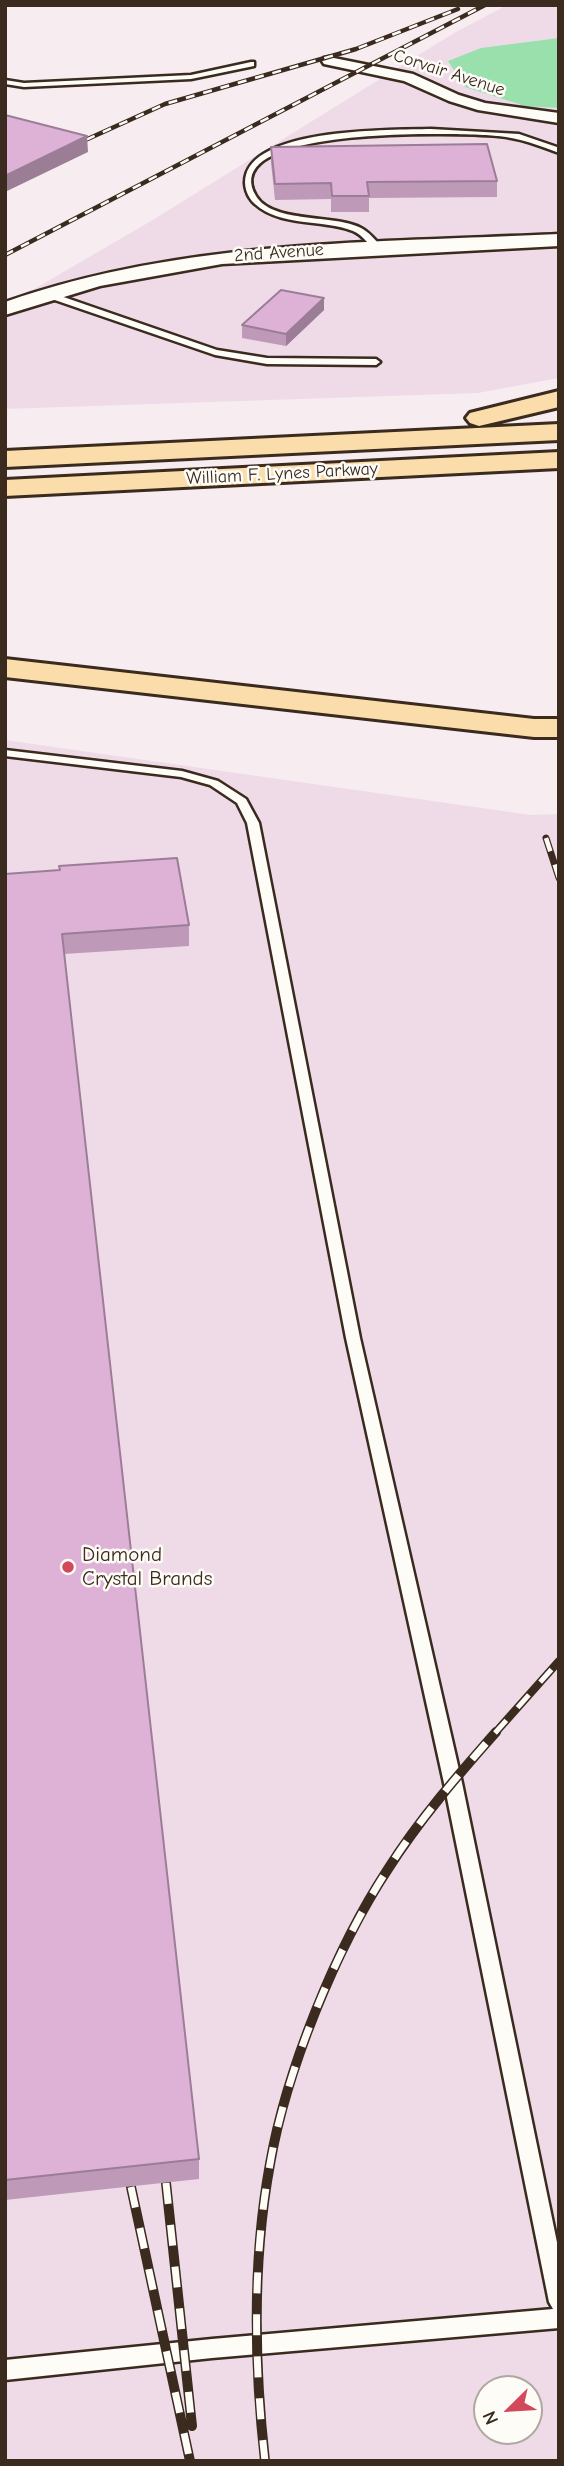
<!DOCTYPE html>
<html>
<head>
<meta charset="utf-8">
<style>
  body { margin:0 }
  #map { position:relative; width:564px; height:2466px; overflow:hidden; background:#f7edf0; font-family:"Comic Neue",sans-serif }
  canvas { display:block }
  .frame { position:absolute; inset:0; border:7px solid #3b2a1e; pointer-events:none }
  .north { position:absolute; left:473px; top:2375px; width:70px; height:70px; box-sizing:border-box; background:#fdfcf7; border:2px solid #afa8a0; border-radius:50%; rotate:246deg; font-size:19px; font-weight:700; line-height:28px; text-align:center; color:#3b2a1e }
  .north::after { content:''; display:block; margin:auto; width:24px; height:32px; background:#d1495b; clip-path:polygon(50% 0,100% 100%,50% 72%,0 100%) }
</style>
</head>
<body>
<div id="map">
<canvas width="564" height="2466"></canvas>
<div class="frame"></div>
<div class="north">N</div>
</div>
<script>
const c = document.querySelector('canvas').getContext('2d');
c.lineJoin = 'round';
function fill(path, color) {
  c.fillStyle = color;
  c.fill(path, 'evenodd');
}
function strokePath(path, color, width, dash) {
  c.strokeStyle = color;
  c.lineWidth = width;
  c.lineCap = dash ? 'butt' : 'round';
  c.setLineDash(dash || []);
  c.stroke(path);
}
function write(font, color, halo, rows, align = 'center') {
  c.font = font + ' "Comic Neue",sans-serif';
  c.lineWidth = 5;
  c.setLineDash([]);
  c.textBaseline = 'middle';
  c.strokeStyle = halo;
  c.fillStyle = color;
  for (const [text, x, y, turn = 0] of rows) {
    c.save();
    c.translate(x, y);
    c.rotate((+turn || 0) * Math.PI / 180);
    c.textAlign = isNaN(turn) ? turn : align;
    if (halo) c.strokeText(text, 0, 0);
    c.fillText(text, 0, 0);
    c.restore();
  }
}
const built = new Path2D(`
  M507,5H559V378L478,393L5,409V306L151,221L454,33Z
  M5,740L531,815L559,814V2461H5ZM487,2389H529V2431H487Z`);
const green = new Path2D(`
  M559,38V108L525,106L465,87L448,61L481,48Z`);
const service = new Path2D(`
  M251,62H254V66L191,79L24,87L5,84V80L24,83L191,75Z
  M431,129L519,134L557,147L559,153C538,145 520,138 498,136C466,133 214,124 256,196C273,224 335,214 361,228C369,232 375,240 381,246L382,248L378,251C369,246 363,235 353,231C323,219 280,227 255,204C247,197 243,185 246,175C259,128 390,130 431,129Z
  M46,293H52L217,350L267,358L376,359L380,362L376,365L267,364L215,355L46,297Z
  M5,750L182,771L218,781L246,799L259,823L360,1338L462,1783L559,2252V2328L212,2358L5,2380V2360L212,2339L553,2309L549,2302L444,1783L346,1338L247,823L237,803L210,785L181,777L5,756Z`);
const minor = new Path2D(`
  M329,57L413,74L459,95L485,103L559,113V123L478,110L449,101L404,81L324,64L322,61L324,58Z`);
const tertiary = new Path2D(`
  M559,234V246L222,264L100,286L5,315V302C185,239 371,243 559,234Z`);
const motorway = new Path2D(`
  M559,391V407L479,426L470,423L466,418L470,413Z
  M559,424V440L5,467V451Z
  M559,452V468L5,496V480Z
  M5,659L534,719H559V737H534L5,677Z`);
const railFar3 = new Path2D(`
  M70,147L165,104L356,49L458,9
  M5,255L485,5`);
const railFar2 = new Path2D(`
  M546,838L559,878`);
const railFar1 = new Path2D(`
  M495,1733L559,1661`);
const rail = new Path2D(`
  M166,2183L192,2426
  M131,2187L190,2461
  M265,2461C254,2363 252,2262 270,2164C286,2071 336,1948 388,1869C419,1820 458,1775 496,1732`);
const wall = new Path2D(`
  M271,147L497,181V197L369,198V212H331V199L275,200L271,163Z
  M324,298V310L286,346L242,338V325Z
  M5,874L189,925V946L64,954L199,2159V2179L5,2200Z`);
const shadedWall = new Path2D(`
  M87,136L88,152L5,192V176Z
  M324,298V310L286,346V334Z`);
const building = new Path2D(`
  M5,115L87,136L5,176Z
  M487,144L497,181L367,182L369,196H332L331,183L275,184L271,147Z
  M281,290L324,298L286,334L242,325Z
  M177,858L189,925L62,934L199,2159L5,2180V874L60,870L59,866Z`);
const markers = [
  [68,1567,7,"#d1495b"]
];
const farStreetnames = [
  ["Corvair Avenue",449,73,18],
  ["2nd Avenue",279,253,-4],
  ["William F. Lynes Parkway",282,474,-3]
];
const poiNames = [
  ["Diamond",82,1555],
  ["Crystal Brands",82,1579]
];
fill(built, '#efdbe8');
fill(green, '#9ae0ad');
strokePath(service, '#3b2a1e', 5);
strokePath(minor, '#3b2a1e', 5);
strokePath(tertiary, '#3b2a1e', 5);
strokePath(motorway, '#3b2a1e', 6);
fill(service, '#fdfcf7');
fill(minor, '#fdfcf7');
fill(tertiary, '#fdfcf7');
fill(motorway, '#faddab');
strokePath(railFar3, '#3b2a1e', 4.5);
strokePath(railFar2, '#3b2a1e', 7);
strokePath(railFar1, '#3b2a1e', 8);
strokePath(rail, '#3b2a1e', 10);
strokePath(railFar3, '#fdfcf7', 2.5, [9]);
strokePath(railFar2, '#fdfcf7', 4.5, [14]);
strokePath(railFar1, '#fdfcf7', 5, [17]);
strokePath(rail, '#fdfcf7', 7, [21]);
fill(wall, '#be99b8');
fill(shadedWall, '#9b7d96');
fill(building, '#ddb2d6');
strokePath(building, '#9b7d96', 2);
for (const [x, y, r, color] of markers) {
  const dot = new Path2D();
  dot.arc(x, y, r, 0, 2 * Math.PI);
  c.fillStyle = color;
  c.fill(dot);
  strokePath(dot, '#fdfcf7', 2.5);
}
write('18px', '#3b2a1e', '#fdfcf7', farStreetnames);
write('21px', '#3b2a1e', '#fdfcf7', poiNames, 'left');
</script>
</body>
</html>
